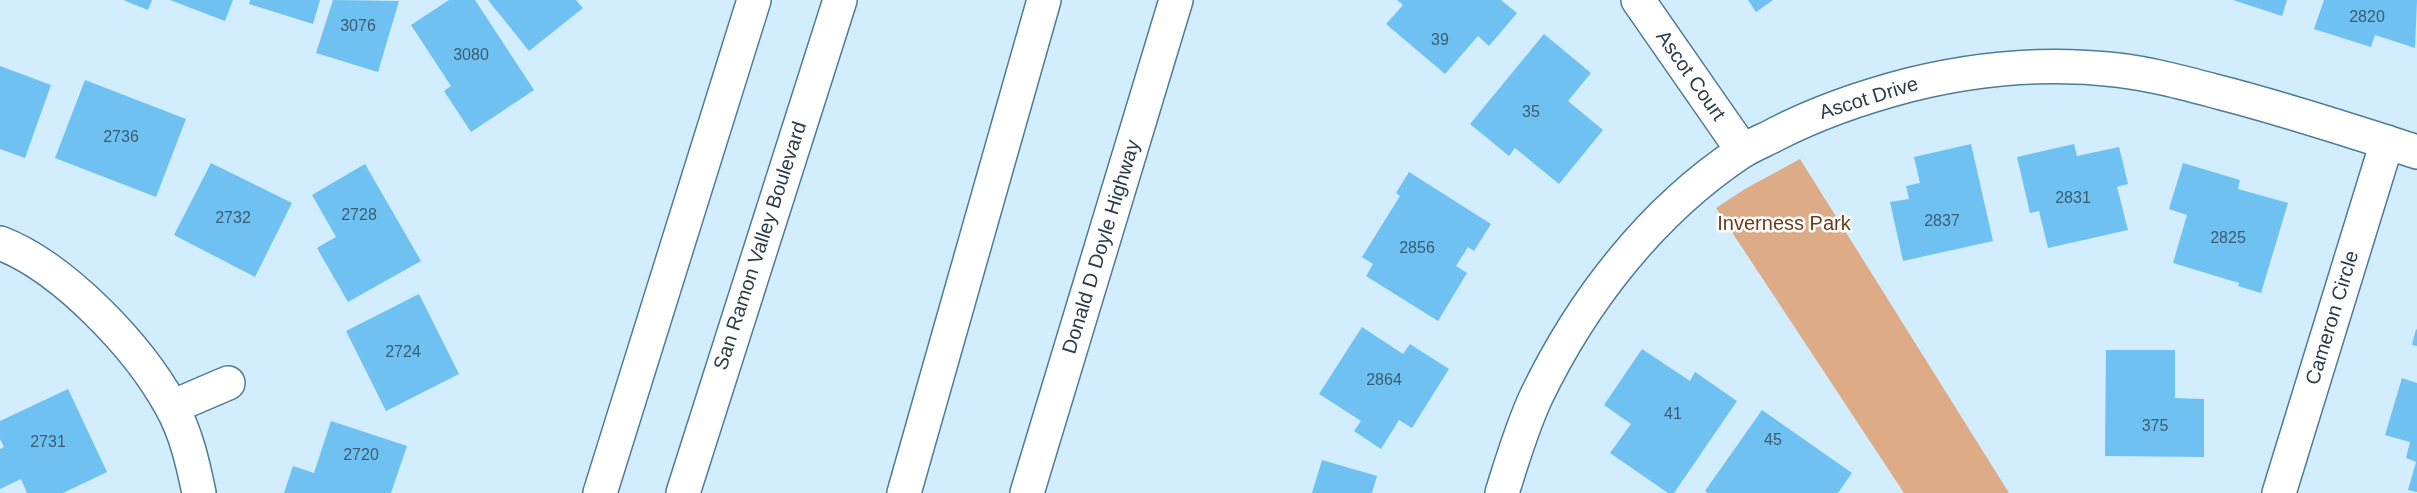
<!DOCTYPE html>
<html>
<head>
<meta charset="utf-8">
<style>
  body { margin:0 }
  canvas { display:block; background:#d1edfe }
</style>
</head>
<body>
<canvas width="2417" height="493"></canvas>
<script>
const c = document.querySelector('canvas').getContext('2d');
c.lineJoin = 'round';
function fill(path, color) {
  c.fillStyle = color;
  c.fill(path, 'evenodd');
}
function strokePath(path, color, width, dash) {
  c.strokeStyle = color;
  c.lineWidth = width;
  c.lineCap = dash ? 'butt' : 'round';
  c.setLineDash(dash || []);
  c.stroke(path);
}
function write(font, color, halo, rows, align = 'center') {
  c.font = font + ' Arial,sans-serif';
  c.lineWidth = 5;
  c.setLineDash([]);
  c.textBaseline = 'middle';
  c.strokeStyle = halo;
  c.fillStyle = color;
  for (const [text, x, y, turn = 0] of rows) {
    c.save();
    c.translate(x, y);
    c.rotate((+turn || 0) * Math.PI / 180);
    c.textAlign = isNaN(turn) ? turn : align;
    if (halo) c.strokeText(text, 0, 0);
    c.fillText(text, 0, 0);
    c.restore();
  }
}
const green = new Path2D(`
  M1800,159L2009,493H1904L1716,208L1745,189Z`);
const building = new Path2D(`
  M123,0H152L148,10Z
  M170,0H233L225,21Z
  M250,0H320L313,24L249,4Z
  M333,0L399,1L378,72L316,53Z
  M449,0H475L534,90L471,132L444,91L451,86L411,25Z
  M488,0H576L583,8L529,51Z
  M1397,0H1501L1517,13L1489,46L1478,36L1445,74L1386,24L1403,5Z
  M1748,0H1773L1756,12Z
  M2233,0H2287L2282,16Z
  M2324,0H2417L2415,48L2375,35L2371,47L2314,29Z
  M1544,34L1591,73L1568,101L1603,130L1559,184L1515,148L1509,156L1470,124Z
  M0,66L51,85L25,158L0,149Z
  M85,80L186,119L156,197L55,158Z
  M1971,144L1993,241L1903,261L1890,202L1909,199L1906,186L1920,183L1914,157Z
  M2074,144L2077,156L2119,147L2128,184L2117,187L2128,230L2048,248L2039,211L2030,213L2017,157Z
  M211,163L292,203L255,277L174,235Z
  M2183,163L2240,180L2238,189L2288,203L2261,293L2238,286L2239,283L2173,263L2187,215L2169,209Z
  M365,164L421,261L348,302L317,248L336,237L312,195Z
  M1409,172L1491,224L1474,251L1468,247L1456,266L1467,273L1438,321L1366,276L1373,264L1362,257L1400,196L1396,193Z
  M419,294L459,374L386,411L346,331Z
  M1362,327L1403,354L1410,344L1449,369L1412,428L1399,420L1381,449L1354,431L1361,421L1319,394Z
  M2416,329L2417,330V346L2412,345Z
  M1642,349L1690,381L1695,372L1737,401L1674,493H1668L1610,453L1631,424L1604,405Z
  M2106,350H2175V398L2204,399V457L2105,456Z
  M2402,378L2417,383V492L2408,490L2416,462L2406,458L2410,442L2385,435Z
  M68,389L107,472L63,493H27L21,479L0,489V449L4,447L0,439V421Z
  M1762,410L1852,473L1838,493H1708L1705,491Z
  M331,421L407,446L391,493H284L293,466L314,473Z
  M1322,460L1377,476L1372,493H1312Z`);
const minor = new Path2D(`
  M1638,0L1743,151
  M0,243C63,267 139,347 171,406C186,432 193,464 199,493
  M172,407L228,383
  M1502,493C1512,461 1522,427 1536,397C1582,301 1652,211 1741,152C1752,145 1765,140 1776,134C1819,112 1863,97 1909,85C1977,68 2047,62 2117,70C2152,74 2188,84 2222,93C2288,110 2352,131 2417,152
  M2279,493L2387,142`);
const secondary = new Path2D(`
  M600,493L754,0
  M683,493L840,0`);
const motorway = new Path2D(`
  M904,493L1044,0
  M1027,493L1176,0`);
const numberNames = [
  ["2820",2367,18],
  ["3076",358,27],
  ["39",1440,41],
  ["3080",471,56],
  ["35",1531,113],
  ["2736",121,138],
  ["2831",2073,199],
  ["2728",359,216],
  ["2732",233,219],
  ["2837",1942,222],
  ["2825",2228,239],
  ["2856",1417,249],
  ["2724",403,353],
  ["2864",1384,381],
  ["41",1673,415],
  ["375",2155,427],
  ["45",1773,441],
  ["2731",48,443],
  ["2720",361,456]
];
const streetNames = [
  ["Ascot Court",1690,76,55],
  ["Ascot Drive",1869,99,-17],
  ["San Ramon Valley Boulevard",761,246,-72],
  ["Donald D Doyle Highway",1102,247,-73],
  ["Cameron Circle",2333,318,-73]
];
const parkNames = [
  ["Inverness Park",1784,224]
];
fill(green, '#deab87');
fill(building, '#6ec1f1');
strokePath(minor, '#4f7b95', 36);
strokePath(secondary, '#4f7b95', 36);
strokePath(motorway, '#4f7b95', 36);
strokePath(minor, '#fff', 33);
strokePath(secondary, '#fff', 33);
strokePath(motorway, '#fff', 33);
write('16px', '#3b5e73', null, numberNames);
write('20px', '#2a3d49', '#fff', streetNames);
write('20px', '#6a3c17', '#fff', parkNames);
</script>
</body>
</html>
